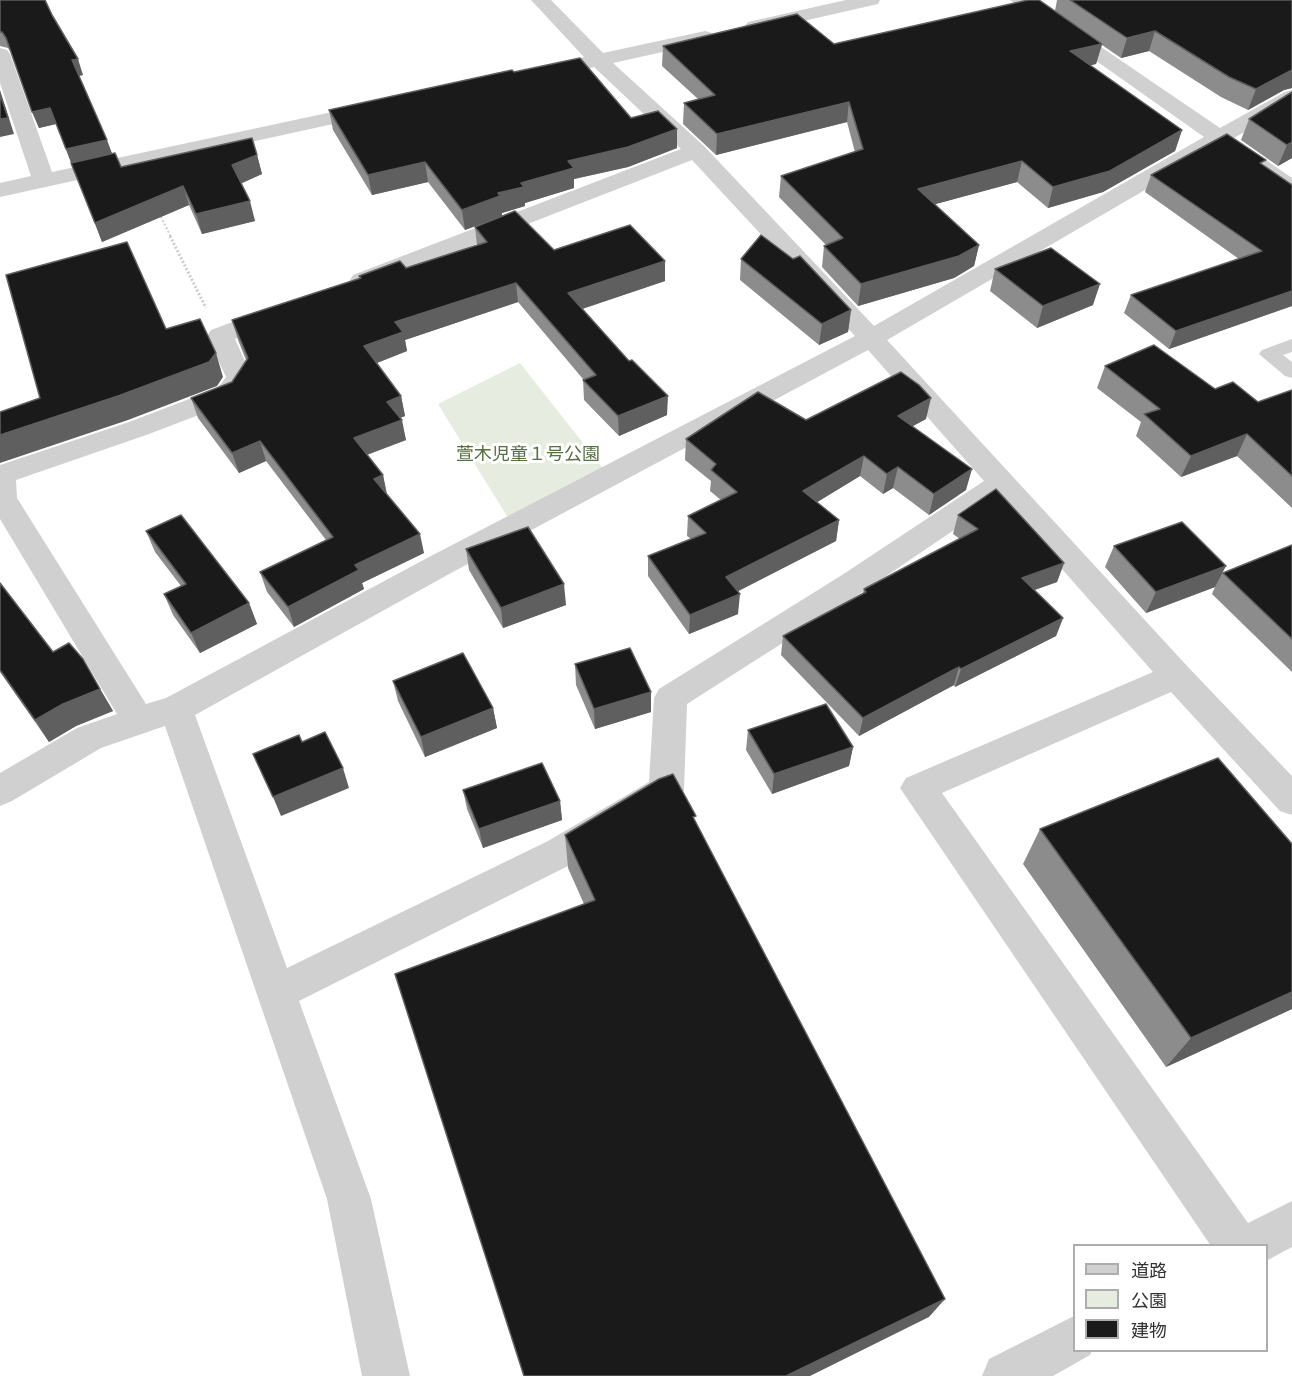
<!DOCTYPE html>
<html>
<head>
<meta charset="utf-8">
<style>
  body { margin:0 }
  #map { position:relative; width:1292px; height:1376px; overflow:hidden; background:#fff; font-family:Helvetica,"Noto Sans JP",sans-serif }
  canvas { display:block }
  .legend { position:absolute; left:1073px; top:1244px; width:195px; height:108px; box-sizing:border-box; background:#fff; border:2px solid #adadad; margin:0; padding:8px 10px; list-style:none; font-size:18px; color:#333 }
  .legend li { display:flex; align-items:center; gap:12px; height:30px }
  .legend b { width:30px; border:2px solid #adadad }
</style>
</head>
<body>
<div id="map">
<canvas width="1292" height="1376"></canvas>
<ul class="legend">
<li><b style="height:8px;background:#d0d0d0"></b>道路</li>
<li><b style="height:16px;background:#e6ecdf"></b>公園</li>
<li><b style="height:16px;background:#1a1a1a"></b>建物</li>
</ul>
</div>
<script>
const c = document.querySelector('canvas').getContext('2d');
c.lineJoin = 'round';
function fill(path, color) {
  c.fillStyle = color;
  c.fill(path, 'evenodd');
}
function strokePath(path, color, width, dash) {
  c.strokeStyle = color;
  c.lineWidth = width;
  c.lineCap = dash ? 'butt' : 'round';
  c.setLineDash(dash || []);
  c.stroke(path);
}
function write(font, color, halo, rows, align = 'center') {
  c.font = font + ' Helvetica,"Noto Sans JP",sans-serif';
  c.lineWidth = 6;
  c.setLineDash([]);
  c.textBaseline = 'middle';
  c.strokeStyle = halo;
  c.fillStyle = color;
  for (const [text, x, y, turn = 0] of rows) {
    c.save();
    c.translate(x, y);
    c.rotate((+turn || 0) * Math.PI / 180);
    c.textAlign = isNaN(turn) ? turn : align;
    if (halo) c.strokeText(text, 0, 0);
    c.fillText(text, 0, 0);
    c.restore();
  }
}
const green = new Path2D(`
  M520,363L609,476L513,526L438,404Z`);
const pathFar1 = new Path2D(`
  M159,213L171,237`);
const path = new Path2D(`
  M170,236L206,308`);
const service = new Path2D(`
  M1292,339V352L1283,355L1292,362V378L1285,376L1259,354L1262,350Z`);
const minor = new Path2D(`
  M531,0H551L603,53L705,31L712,33L715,37L712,41L613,63L704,146L874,326L1204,137L1010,0H1032L1220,128L1285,92L1292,90V105L1234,138L1292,178V195L1284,193L1219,147L887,340L1188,667L1292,776V815L1280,811L1171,692L942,793L1248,1223L1292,1201V1247L1266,1261V1246H1211L900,788L906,778L1153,672L1000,499L864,591L687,704L684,790L678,800L574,863L299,1001L371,1199L410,1376H362L327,1199L165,726L101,748L12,801L0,806V773L77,728L117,714L0,519V465L129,422L218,388L226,377L207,336L211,330L278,305L287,308L291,313L287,318L235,339L252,377L238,400L149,434L16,480L17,498L146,704L166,698L429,557L855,336L692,160L371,285L362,287L353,285L350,280L353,275L681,149L594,67L582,70L575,68L572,64L575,60L584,57ZM868,350L984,481L842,575L659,689L654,698L649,782L548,841L287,968L195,715L451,573Z
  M846,0H880L878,4L755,32L748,30L745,26L748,22Z
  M0,48L7,50L10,54L52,172L374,103L381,105L385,109L381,113L374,115L0,197V183L31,176L0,83Z
  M1074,1316V1350H1092L1090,1355L1053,1376H982L989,1359Z`);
const wall = new Path2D(`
  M0,0L83,75L79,76L112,154L121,167L257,155L262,174L241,183L255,221L202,234L189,205L102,242L56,124L39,128L11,52L8,48L0,46Z
  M1057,0H1292V88L1284,90L1248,110L1221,97L1149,51L1121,58L1102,45L1096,64L1090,65L1182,130L1175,151L1103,192L1048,208L1017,182L935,204L979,245L974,266L954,278L858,306L822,267L824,246L826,245L779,197L781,176L855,152L847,122L716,155L683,124L684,103L698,99L662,66L663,46L834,44L1055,11Z
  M514,72L631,118L677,129V148L628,167L574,179V188L525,203V206L502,213V216L465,230L428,182L372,195L333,130L329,110Z
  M1292,92V158L1278,166L1241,140L1249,119Z
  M1263,165L1292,306L1169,349L1124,313L1131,295L1239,259L1145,192L1151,175Z
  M475,227L665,281L582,309L667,415L619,436L584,400L583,379L518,302L405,340L407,351L377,363L401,396L405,416L400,418L406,440L367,455L383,475L387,495L424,553L362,583L364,589L294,627L267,592L260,572L326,540L266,461L239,473L198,418L191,398L232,382L246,360L238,340L232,320L360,279L359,276L406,268L477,245Z
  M741,259L851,310L848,332L819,345L740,280Z
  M995,269L1093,305L1037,328L990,291Z
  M1105,366L1215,389L1258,402L1292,390V508L1237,456L1181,477L1136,436L1141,422L1097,388Z
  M926,419L913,426L966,490L929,515L893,488L883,494L860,476L817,502L839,520L836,541L737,591L738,614L689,634L648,576V556L691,539L687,536L688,516L721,500L710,491L711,481L685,460L686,439L806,420Z
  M958,515L1064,563L1057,582L1034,590L1063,618L1056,636L955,687L954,685L859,736L781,655L783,636L863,593L864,589L960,539L953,534Z
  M146,531L249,603L257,624L200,653L173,615L164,594L181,586L155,552Z
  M1292,545V672L1212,594L1215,587L1146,613L1105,567L1114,546L1223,573Z
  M466,549L566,605L503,628L469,570Z
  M0,583L53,652L100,689L113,711L76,726L49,742L0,672Z
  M575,664L651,692V712L595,729L576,685Z
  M393,681L493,708L497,728L425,757L398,701Z
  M748,730L853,747L849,766L772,794L746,750Z
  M463,790L560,801L562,820L483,848L467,809Z
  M695,822L929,1317L584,904L568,868L565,835Z
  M1040,829L1292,844V1009L1166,1067L1023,864Z`);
const shadedWall = new Path2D(`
  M1155,31L1149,51L1121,58L1127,38Z
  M1102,44L1096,64L1065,72L1070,51Z
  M78,59L83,75L78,76L72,60Z
  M1292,70V88L1284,90L1248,110L1256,89Z
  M0,90L14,134L0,137Z
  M849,102L847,122L716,155L717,134Z
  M50,108L56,124L39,128L32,112Z
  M677,129V148L628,167L574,179V188L525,203V206L502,213V216L465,230L462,210L521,183L568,161Z
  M1182,130L1175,151L1103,192L1048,208L1053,187Z
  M107,140L113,156L72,165L66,149Z
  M1292,142V158L1278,166L1287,145Z
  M257,155L262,174L238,185L232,165Z
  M1022,161L1017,182L914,210L918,189Z
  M425,162L428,182L372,195L368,175Z
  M183,186L189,205L102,242L95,223Z
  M250,201L255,221L202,234L196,214Z
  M979,245L974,266L954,278L858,306L861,284Z
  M665,261V281L570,313L568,293Z
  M516,283L518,302L405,340L407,351L369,366L364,346L395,322Z
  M1100,284L1093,305L1037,328L1043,306Z
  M1292,291V306L1169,349L1176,331Z
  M851,310L848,332L819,345L822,324Z
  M216,353L223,377L217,386L128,420L0,463V435Z
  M401,396L405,416L391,421L387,402Z
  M668,396L667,415L619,436L618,416Z
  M931,398L926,419L894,436L898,416Z
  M402,420L406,440L358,458L354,438Z
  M1247,434L1237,456L1181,477L1191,456Z
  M260,441L266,461L239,473L232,453Z
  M864,456L860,476L801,512L803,491Z
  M898,467L893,488L883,494L887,474Z
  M972,469L966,490L929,515L934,494Z
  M383,475L387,495L374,479Z
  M839,520L836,541L725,598L726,577Z
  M420,534L424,553L362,583L364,589L294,627L288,607L355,565Z
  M1064,563L1057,582L1015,597L1022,578Z
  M1226,566L1215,587L1146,613L1156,592Z
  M564,584L566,605L503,628L501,608Z
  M740,594L738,614L689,634L690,615Z
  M249,603L257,624L200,653L191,633Z
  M1063,618L1056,636L955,687L961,669Z
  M959,667L954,685L859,736L863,718Z
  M100,689L113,711L76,726L49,742L35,720L63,704Z
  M651,692V712L595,729L594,709Z
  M493,708L497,728L425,757L421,737Z
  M853,747L849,766L772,794L774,774Z
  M343,768L349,788L281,816L273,797Z
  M560,801L562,820L483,848L479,829Z
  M1292,992V1009L1166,1067L1191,1038Z
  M945,1299L929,1317L810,1376H786Z`);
const building = new Path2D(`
  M0,0H45L52,15L78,59L72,60L107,140L66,149L50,108L32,112L6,38L2,32H0Z
  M1028,0H1039L1102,44L1070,51L1182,130L1110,171L1053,187L1022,161L918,189L979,245L959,256L861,284L824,246L843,238L781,176L863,149L849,102L717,134L684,103L715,95L663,46L797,14L834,44Z
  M1070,0H1292V70L1256,89L1229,77L1155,31L1127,38Z
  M580,58L631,118L658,111L677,129L628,147L568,161L574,168L521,183L524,187L498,193L500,196L462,210L425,162L368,175L329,110L512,70L514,72Z
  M1292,92V142L1287,145L1249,119Z
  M0,94L8,118L0,119Z
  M1227,134L1266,160L1260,163L1292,185V291L1176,331L1131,295L1262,251L1151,175Z
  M252,138L257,155L232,165L250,201L196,214L183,186L95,223L71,163L115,153L121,167Z
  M515,211L554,250L630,225L665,261L568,293L629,361L632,360L668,396L618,416L583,380L596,375L516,283L395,322L403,332L364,346L401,396L387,402L402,420L354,438L383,475L374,479L420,534L355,565L359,570L288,607L260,572L333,537L260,441L232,453L191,398L232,382L248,358L232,320L361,278L359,276L400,261L406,268L487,242L475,227Z
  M761,235L793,259L800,256L851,310L822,324L741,259Z
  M127,242L166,329L200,319L216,353L209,362L118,396L0,435V412L40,398L6,275Z
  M1051,248L1100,284L1043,306L995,269Z
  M1154,345L1215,389L1233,382L1258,402L1292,390V476L1247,434L1191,456L1144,414L1160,409L1105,366Z
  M901,372L919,385L931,398L898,416L972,469L934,494L898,467L887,474L864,456L803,491L839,520L726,577L740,594L690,615L648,556L706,533L688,516L737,492L711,470L716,464L686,439L758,392L806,420Z
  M996,489L1064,563L1022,578L1063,618L961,669L959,667L863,718L783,636L866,592L864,589L978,529L958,515Z
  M181,515L249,603L191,633L164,594L186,584L146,531Z
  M1182,522L1226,566L1156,592L1114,546Z
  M528,527L564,584L501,608L466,549Z
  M1292,545V639L1223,573Z
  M0,583L53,652L69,643L83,659L100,689L63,704L35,720L0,670Z
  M630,648L651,692L594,709L575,664Z
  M463,653L493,708L421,737L393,681Z
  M826,704L853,747L774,774L748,730Z
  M325,732L343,768L273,797L253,754L299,735L302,742Z
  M1218,758L1292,844V992L1191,1038L1040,829Z
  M542,763L560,801L479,829L463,790Z
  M673,774L696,816L693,817L945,1299L786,1376H524L395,974L595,900L565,835L659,779Z`);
const parkNames = [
  ["萱木児童１号公園",528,455]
];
fill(green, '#e6ecdf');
strokePath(pathFar1, '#cdcdcd', 2, [2, 2]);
strokePath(path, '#cdcdcd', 3, [2, 2]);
fill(service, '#d0d0d0');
fill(minor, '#d0d0d0');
fill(wall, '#8c8c8c');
fill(shadedWall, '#5f5f5f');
fill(building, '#1a1a1a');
strokePath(building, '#5f5f5f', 1.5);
write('18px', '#56703f', '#fff', parkNames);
</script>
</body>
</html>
